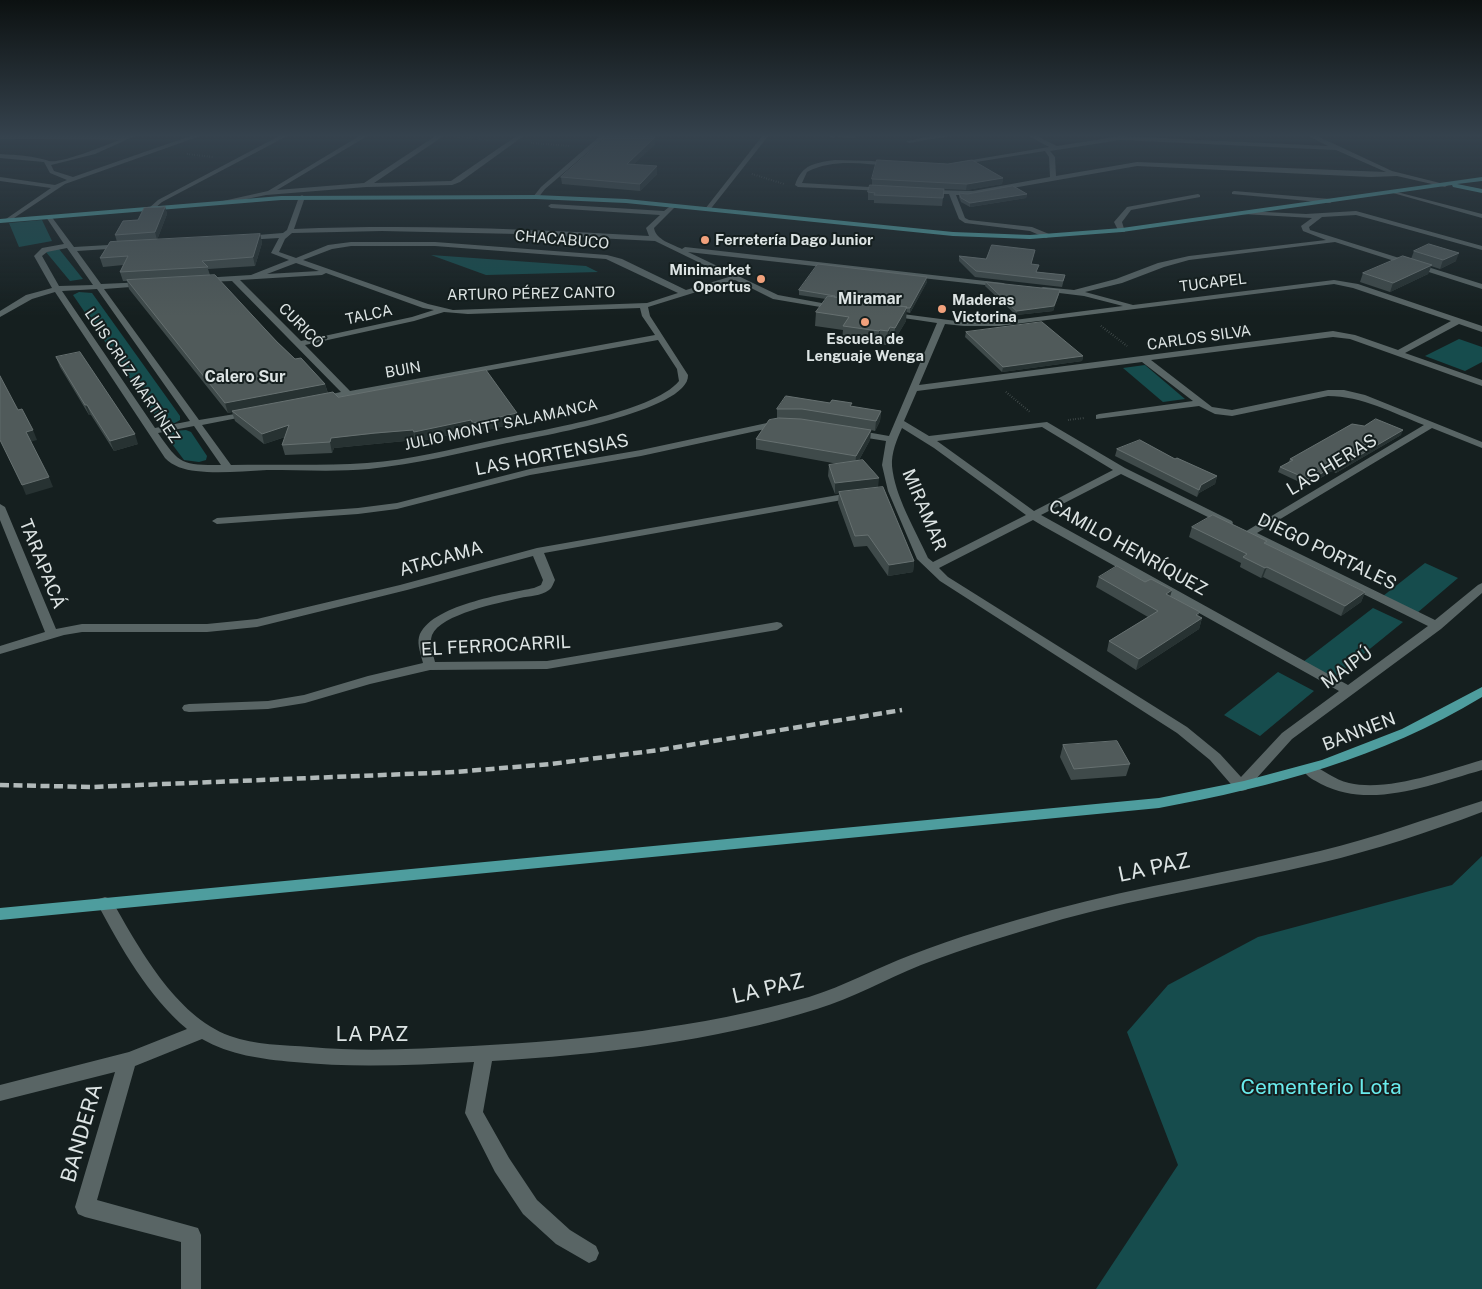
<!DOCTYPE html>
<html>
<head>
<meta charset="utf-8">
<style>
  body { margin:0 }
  canvas { display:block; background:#151f1f }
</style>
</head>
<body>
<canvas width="1482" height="1289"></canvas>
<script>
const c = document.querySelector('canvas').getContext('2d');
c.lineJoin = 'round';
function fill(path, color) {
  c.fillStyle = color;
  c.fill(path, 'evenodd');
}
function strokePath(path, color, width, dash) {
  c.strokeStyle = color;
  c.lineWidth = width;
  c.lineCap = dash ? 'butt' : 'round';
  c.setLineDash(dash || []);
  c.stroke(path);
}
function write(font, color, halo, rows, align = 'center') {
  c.font = font + ' "Public Sans",sans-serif';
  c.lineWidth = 4;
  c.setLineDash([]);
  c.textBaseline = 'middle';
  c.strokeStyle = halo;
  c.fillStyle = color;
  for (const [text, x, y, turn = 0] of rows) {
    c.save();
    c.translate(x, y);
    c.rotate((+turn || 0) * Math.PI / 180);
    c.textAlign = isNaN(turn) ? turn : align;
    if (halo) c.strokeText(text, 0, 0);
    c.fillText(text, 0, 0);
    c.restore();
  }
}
const green = new Path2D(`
  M42,220L52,241L19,247L9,223Z
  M59,249L83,279L70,281L46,252Z
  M431,255L586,266L598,272L486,275Z
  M79,292L92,293L180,416V420C173,425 165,426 159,421L73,295Z
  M1459,339L1482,347V362L1465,371L1425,356Z
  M1145,365L1185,399L1163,402L1123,368Z
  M186,430L191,432L207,456L206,460L199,462L184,460L169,440L168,436L175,431Z
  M1425,563L1458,578L1417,613L1383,596Z
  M1373,608L1403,622L1334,678L1303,662Z
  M1278,672L1314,691L1260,736L1224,715Z
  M1482,856V1289H1096L1178,1165L1127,1032L1168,985L1258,937L1452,885Z`);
const path = new Path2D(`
  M457,137L488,140
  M531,143L570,146
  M187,154L213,157
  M752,174L784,184
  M1101,326L1127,346
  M1006,392L1030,412
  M1068,420L1084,418`);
const minor = new Path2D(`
  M0,135H137L95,154L51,165L54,171L73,177L193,135H203L65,184L8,222L5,220L6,219L51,188L0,181V177L55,185L67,180L50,173L44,162L0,158V154C17,155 34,156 49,161C60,164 107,145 119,140L0,139Z
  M281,135H289L162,202L154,209L149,208L158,200Z
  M361,135H369L277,190L364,183L437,135H445L374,183L451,181L518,135H525L460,182L452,185L366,187L266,195L217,205L214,203L268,191Z
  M601,135H608L545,189L538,198H534L533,197L541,187Z
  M763,135H769L709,211H705V209Z
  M829,135H835L836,136L833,138Z
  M938,135H957L909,143L906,141Z
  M1027,135H1035L1057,146L1120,136L1328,146L1306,135H1315L1392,171L1448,185L1445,187L1397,176L1371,177L1137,166L973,195H956L965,218L969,220L1032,227L1049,234L1050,236L1046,238L1030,231L965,223L959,219L949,194H927L924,192L927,190L973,191L1050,177L1049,157L1045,151L957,165L954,163L1049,147ZM1120,140L1336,150L1386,172L1137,162L1056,176L1055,157L1050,151Z
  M835,160L872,161L895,164L892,166C864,164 833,158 807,172L802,183L886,188V190L884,191L798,187L795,185C802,164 815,163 835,160Z
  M1234,191L1330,199L1333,201L1330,203L1232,194V192Z
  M1393,191L1482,214V218L1393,193Z
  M1198,194L1200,195V197L1131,210L1122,222L1125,232H1119L1114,222L1127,207Z
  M302,195L305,197L294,229C413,224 531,229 649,236L646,228L660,215L551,208L548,206L551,204L664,211L673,204L676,206L654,228C656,240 672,244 682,249L685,247L1003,283L1007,285L1003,287L688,252L778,295L838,306L842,308L838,310L773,299L735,280L648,307L650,316L688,375C690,411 536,437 507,443C461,453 416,464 369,469C336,472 301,470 267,470C243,471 219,474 196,471C185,470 172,466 165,458L55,292L32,299L0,317V311L26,295L52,288L34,256L42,248L64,244L46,217L47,216H51L74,247L126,244V248H123L77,251L101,284L147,282V286H144L104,289L199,420L253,411V415L202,425L231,465C276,464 322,466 367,463C410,460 452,449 494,440C536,431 653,413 679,381L677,369L658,340L318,401V397L341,392L232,281L202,282L198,280L202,278L251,275L289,260L271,253L279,238L245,240L241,238L245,236L283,233L287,230L299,197ZM382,231L519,234L655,241L729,277L686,290L622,259L607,255L435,242H351L328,245L296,258L279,252L285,239L292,233ZM351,246H435L606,259L678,293L647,303L453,310L428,304L303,260L332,249ZM67,248L93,285L59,286L42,256L47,252ZM296,263L319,271L267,274ZM326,273L423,308L434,310L412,317L301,341L240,280L322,275ZM97,289L190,421L155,428L62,291ZM640,308L642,316L655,335L350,391L305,345L414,321L444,312L468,314ZM194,426L221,465C182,465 180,465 158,433Z
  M1245,211L1306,214L1356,211L1482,246V250L1356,215L1322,217L1309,227L1310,230L1482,284V289L1335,242L1189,260L1164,267L1122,283L1085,292L1133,305L1334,280L1358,284L1482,326V332L1459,324L1405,353L1482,380V386L1350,339L1333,337L1151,360L1212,407L1232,410L1328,390H1344L1365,395L1482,442V448L1432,428L1257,533L1435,620L1478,585L1482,583V593L1441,629L1292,739L1246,790L1241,791L1236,790L1210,760L1177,733L940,581L917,559L888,491L882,465L886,441L855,436L850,433L855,430L889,436L937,323L890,316H887V312L964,322H999L1123,306L1084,296L1043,291L1039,289L1043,287L1074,290L1116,279L1158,263L1189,256L1326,240L1303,231L1301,226L1312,218L1243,214V212ZM1334,284L1353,288L1451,321L1398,350L1355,335L1333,331L919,385L945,324L964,326H999ZM1142,362L1193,401L1099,414L1096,415V419L1199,406L1215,414L1232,416L1328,396C1362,396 1393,413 1424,425L1243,533L1248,537L1428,626L1348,685L1041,515L1121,474L1224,525H1232L1233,523L1232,521L1125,468L1047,422L929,436L904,421L917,391ZM1042,427L1113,470L1034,511L937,441ZM902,428L934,448L1026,515L933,562L928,558C915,529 895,497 892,466C891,453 897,439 902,428ZM1033,520L1043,526L1339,691L1282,733L1241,777L1220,754L1187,727L948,577L939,568Z
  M781,420L784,421V425L641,456L530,475L397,509L358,514L217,524L212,521L217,518L358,508L397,503L530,469L641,450Z
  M855,492L860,495L859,497L544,553L555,580C553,584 552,588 549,590C541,596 529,596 520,598C499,603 441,614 432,635C429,643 433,654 435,662L547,661L777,622L781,623L783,626L777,630L547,669L430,670L370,684L305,703L268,709L189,712L184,711L182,708L184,705L189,704L268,701L304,695L368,676L423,663C421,655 417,645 419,637C429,605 506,594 534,588L541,585L543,580L533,556L407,590L257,627L207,632H82L64,635L0,654V646L45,632L0,520V504L5,507L56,629L82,624H207L257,619L400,585L537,548Z
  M1482,760V770C1432,784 1371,810 1321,784C1314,780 1307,777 1303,770L1305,766L1310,765C1324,769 1334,780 1349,783C1388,792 1444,771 1482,760Z
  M1482,801V812C1429,832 1375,850 1320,863C1235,883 1148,896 1063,919C1016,933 967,947 921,965C886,979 853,998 817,1009C716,1041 597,1055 492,1061L483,1112L509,1158L537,1200L570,1230L596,1246L599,1253L596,1260L589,1263L556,1244L523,1214L495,1172L465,1113L474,1062C413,1065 354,1068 294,1062C261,1059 230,1055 202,1039L135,1066L97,1200L198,1228L201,1235V1289H181V1242L85,1217L78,1214L75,1207L115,1072L0,1101V1085L129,1052L187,1029C148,996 121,948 97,903L99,899L105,897L111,899C138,946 175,1016 230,1036C255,1045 284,1045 310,1047C364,1052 418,1049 473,1046C585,1040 700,1028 809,997C844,986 877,968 911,955C957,937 1005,923 1052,910C1141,886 1231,872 1320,851C1375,838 1428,818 1482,801Z`);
const major = new Path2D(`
  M1482,177V181L1457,184L1482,189V193L1453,187L1452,185L1122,232L1030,239L953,236L626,203L536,199L281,200L0,223V219L281,196L536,195L626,199L953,232L1030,235L1122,228Z
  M1482,687V697C1379,759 1276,786 1159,808L0,920V908L1159,798L1244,781L1322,760L1402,729Z`);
const rail = new Path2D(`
  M0,785L92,787L455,772L551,764L659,750L902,710`);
const wall = new Path2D(`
  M838,135H856L855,138L837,137Z
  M655,137V144L634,164L657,174L640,191L562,184L561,177Z
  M1003,178L1002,184L966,190L944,189L942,206L874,203V200H868V192L872,185V179Z
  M959,193L967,194H1027L1026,198L970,207L961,202L959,197Z
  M165,207L167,214L157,240L260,234L262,243L255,266L208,269L210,275L295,359L325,384L328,393L338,397L518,423L474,433L473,430L416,442L415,440L334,448L332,453L285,455L282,445L285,437L264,444L235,421L232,412L228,413L129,289L127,281H123L120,272L123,265L103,267L100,258L117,242L115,235L138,220Z
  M1035,250L1031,264L1037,272L1065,275L1062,287L975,277L959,261V256L986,259Z
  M1414,251L1456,261L1440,269L1431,266L1428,274L1390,292L1360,282L1363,273L1411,259Z
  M927,282L910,313L906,312V321L894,341H889L886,345L879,344L878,345L842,340L843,330L815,326L816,312L826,299L799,295V290Z
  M986,282L1059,294L1053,311L1016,315L985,286Z
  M966,332L1083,356L1082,361L1002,372L965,337Z
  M56,357L138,444L114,451L91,415H89L60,367Z
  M852,407L881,411L880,421L875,431L871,430L870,440L859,460L878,488L914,561L913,572L888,576L867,546L854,547L838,503L839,493L835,494L828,476L829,465L838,464L756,449V439L777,418V409Z
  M1401,435L1336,473L1332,471L1308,486L1278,472L1280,467L1288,463L1290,459Z
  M1117,449L1175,459L1217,476L1215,484L1199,493L1197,497L1115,456Z
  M1192,527L1266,544L1365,592L1361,602L1341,616L1263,577L1261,578L1240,567L1241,563L1189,537Z
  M1099,577L1170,596L1202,618L1199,629L1136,670L1107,651L1109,641L1148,617L1096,587Z
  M1063,745L1130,764L1126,776L1071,780L1060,757Z`);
const shadedWall = new Path2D(`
  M655,137V144L627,171V164Z
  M657,166V174L640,191V184Z
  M1003,178L1002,184L966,190L967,184Z
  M1027,194L1026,198L970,207V203Z
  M165,207L167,214L157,240L155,232Z
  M260,234L262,243L255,266L253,257Z
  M1459,253L1456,261L1440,269L1443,260Z
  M1432,265L1428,274L1390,292L1393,283Z
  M927,277V282L910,313V308Z
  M1060,290L1053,311L1016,315L1017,311Z
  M907,307L906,321L894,341L895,328Z
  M890,327L889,341L886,345L888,331Z
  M880,330L879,344L878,345L879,331Z
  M1083,356L1082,361L1002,372L1003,367Z
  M325,384L328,394L228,413L225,403Z
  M85,405H87L91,415H89Z
  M881,411L880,421L875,431L876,421Z
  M517,413L518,423L474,433L473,423Z
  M471,420L473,430L416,442L414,432Z
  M289,425L291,435L264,444L262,434Z
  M33,430L37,440L30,442L26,432Z
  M413,430L415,440L334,448L332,453L330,442L331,438Z
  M871,430L870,440L855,467L856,456Z
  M1403,430L1401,435L1336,473L1338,468Z
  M135,434L138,444L114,451L110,441Z
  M1334,466L1332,471L1308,486L1310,480Z
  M1217,476L1215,484L1199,493L1197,497L1199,490L1201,485Z
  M49,477L53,487L26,495L22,485Z
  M879,478L878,488L835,494V483Z
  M914,561L913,572L888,576L889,565Z
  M1267,567L1263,577L1261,578L1265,568Z
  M1172,590L1169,600L1166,594Z
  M1365,592L1361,602L1341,616L1345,606Z
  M1200,612L1197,622L1202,618L1199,629L1136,670L1139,659Z`);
const building = new Path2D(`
  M609,135H635L655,137L627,164L657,166L640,184L561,177Z
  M877,160L948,164L972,160L1003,178L967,184L872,179Z
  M870,185L944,189L943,198L874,195L875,193L868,192Z
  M1013,186L1027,194L970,203L961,198L959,193L967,194Z
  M165,207L155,232L115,235L123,221L138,220L144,208Z
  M260,234L253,257L202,261L208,267L120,272L128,256L100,258L110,242Z
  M1429,244L1459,253L1443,260L1414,251Z
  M992,245L1035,250L1031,264L1039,265L1036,272L1065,275L1063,281L976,271L959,256L986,259Z
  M1403,256L1432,265L1393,283L1363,273Z
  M818,264L927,277L910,308H906L907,307L834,297L835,296L799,290Z
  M215,275L277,342L295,359L301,358L325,384L225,403L127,280Z
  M986,282L1060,290L1054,306L1017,311Z
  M828,296L907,307L895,328L890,327L888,331L880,330L879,331L843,326L849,317L816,312Z
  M1042,322L1083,356L1003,367L966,332Z
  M80,352L135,434L110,441L87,405H85L56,357Z
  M486,370L517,413L473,423L471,420L414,432L413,430L375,433L331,438L330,442L282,445L289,425L262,434L232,411L333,392L338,397Z
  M0,376L18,410L22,409L33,430L26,432L49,477L22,485L0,440Z
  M786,396L830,403L832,400L852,403L850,406L881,411L876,421L802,409H777Z
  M779,418L801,419L871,430L856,456L756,439L769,420Z
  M1376,419L1403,430L1338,468L1334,466L1310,480L1280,467L1293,460L1290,459L1352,424L1364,426Z
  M1140,440L1175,459L1177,458L1217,476L1201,485L1199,490L1117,449Z
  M863,460L879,478L835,483L829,465Z
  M883,487L914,561L889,565L868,535L855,536L839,492Z
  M1213,515L1267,541L1264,543L1365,592L1345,606L1267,567L1265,568L1243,557L1247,554L1192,527Z
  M1117,566L1145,582L1151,579L1172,590L1166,594L1200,612L1196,615L1202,618L1139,659L1109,641L1158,611L1099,577Z
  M1117,741L1130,764L1074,769L1063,745Z`);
const markers = [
  [705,240,5,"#f1a17c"],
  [761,279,5,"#f1a17c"],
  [942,309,5,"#f1a17c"],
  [865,322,5,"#f1a17c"]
];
const farStreetnames = [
  ["CHACABUCO",562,240,5],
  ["TUCAPEL",1213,283,-7],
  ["ARTURO PÉREZ CANTO",531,294,-1],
  ["TALCA",369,315,-12],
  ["CURICÓ",301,326,45],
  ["CARLOS SILVA",1199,338,-8],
  ["BUIN",403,370,-10],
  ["LUIS CRUZ MARTÍNEZ",132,376,56],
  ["JULIO MONTT SALAMANCA",501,425,-12]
];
const farPoinames = [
  ["Ferretería Dago Junior",715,240],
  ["Minimarket",751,270,"right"],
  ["Oportus",751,287,"right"],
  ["Maderas",952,300],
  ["Victorina",952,317],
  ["Escuela de",865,339,"center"],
  ["Lenguaje Wenga",865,356,"center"]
];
const farNeighbourhoodnames = [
  ["Miramar",870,299],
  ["Calero Sur",245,377]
];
const streetNames = [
  ["LAS HORTENSIAS",552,455,-11],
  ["LAS HERAS",1332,465,-31],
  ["MIRAMAR",924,510,67],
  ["CAMILO HENRÍQUEZ",1128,548,29],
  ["DIEGO PORTALES",1327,552,26],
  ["ATACAMA",441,559,-16],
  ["TARAPACÁ",42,564,68],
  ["EL FERROCARRIL",496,646,-3],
  ["MAIPÚ",1347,668,-36],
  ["BANNEN",1359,732,-21]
];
const nearStreetnames = [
  ["LA PAZ",1154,868,-12],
  ["LA PAZ",768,989,-13],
  ["LA PAZ",372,1035],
  ["BANDERA",82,1133,-74]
];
const nearParknames = [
  ["Cementerio Lota",1321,1088]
];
fill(green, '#164c4d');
strokePath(path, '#596262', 2, [0.5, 2]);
fill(minor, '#596565');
fill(major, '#4e9d9e');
strokePath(rail, '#b1b9b9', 4.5, [9, 4.5]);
fill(wall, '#3f4a4a');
fill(shadedWall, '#273232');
fill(building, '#505a5a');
strokePath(building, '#667070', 1);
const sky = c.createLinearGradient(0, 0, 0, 316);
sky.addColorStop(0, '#0c1111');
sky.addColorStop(0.43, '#35424d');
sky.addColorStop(1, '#35424d00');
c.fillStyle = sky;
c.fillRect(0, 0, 1482, 316);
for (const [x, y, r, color] of markers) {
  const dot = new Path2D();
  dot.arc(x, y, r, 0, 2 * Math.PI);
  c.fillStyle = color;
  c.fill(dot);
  strokePath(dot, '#151f1f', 2);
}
write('15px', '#dde4e4', '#151f1f', farStreetnames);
write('bold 15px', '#dde4e4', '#151f1f', farPoinames, 'left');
write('bold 16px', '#dde4e4', '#151f1f', farNeighbourhoodnames);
write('18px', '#dde4e4', '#151f1f', streetNames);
write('21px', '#dde4e4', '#151f1f', nearStreetnames);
write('21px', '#69ebec', '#151f1f', nearParknames);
</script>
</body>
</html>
